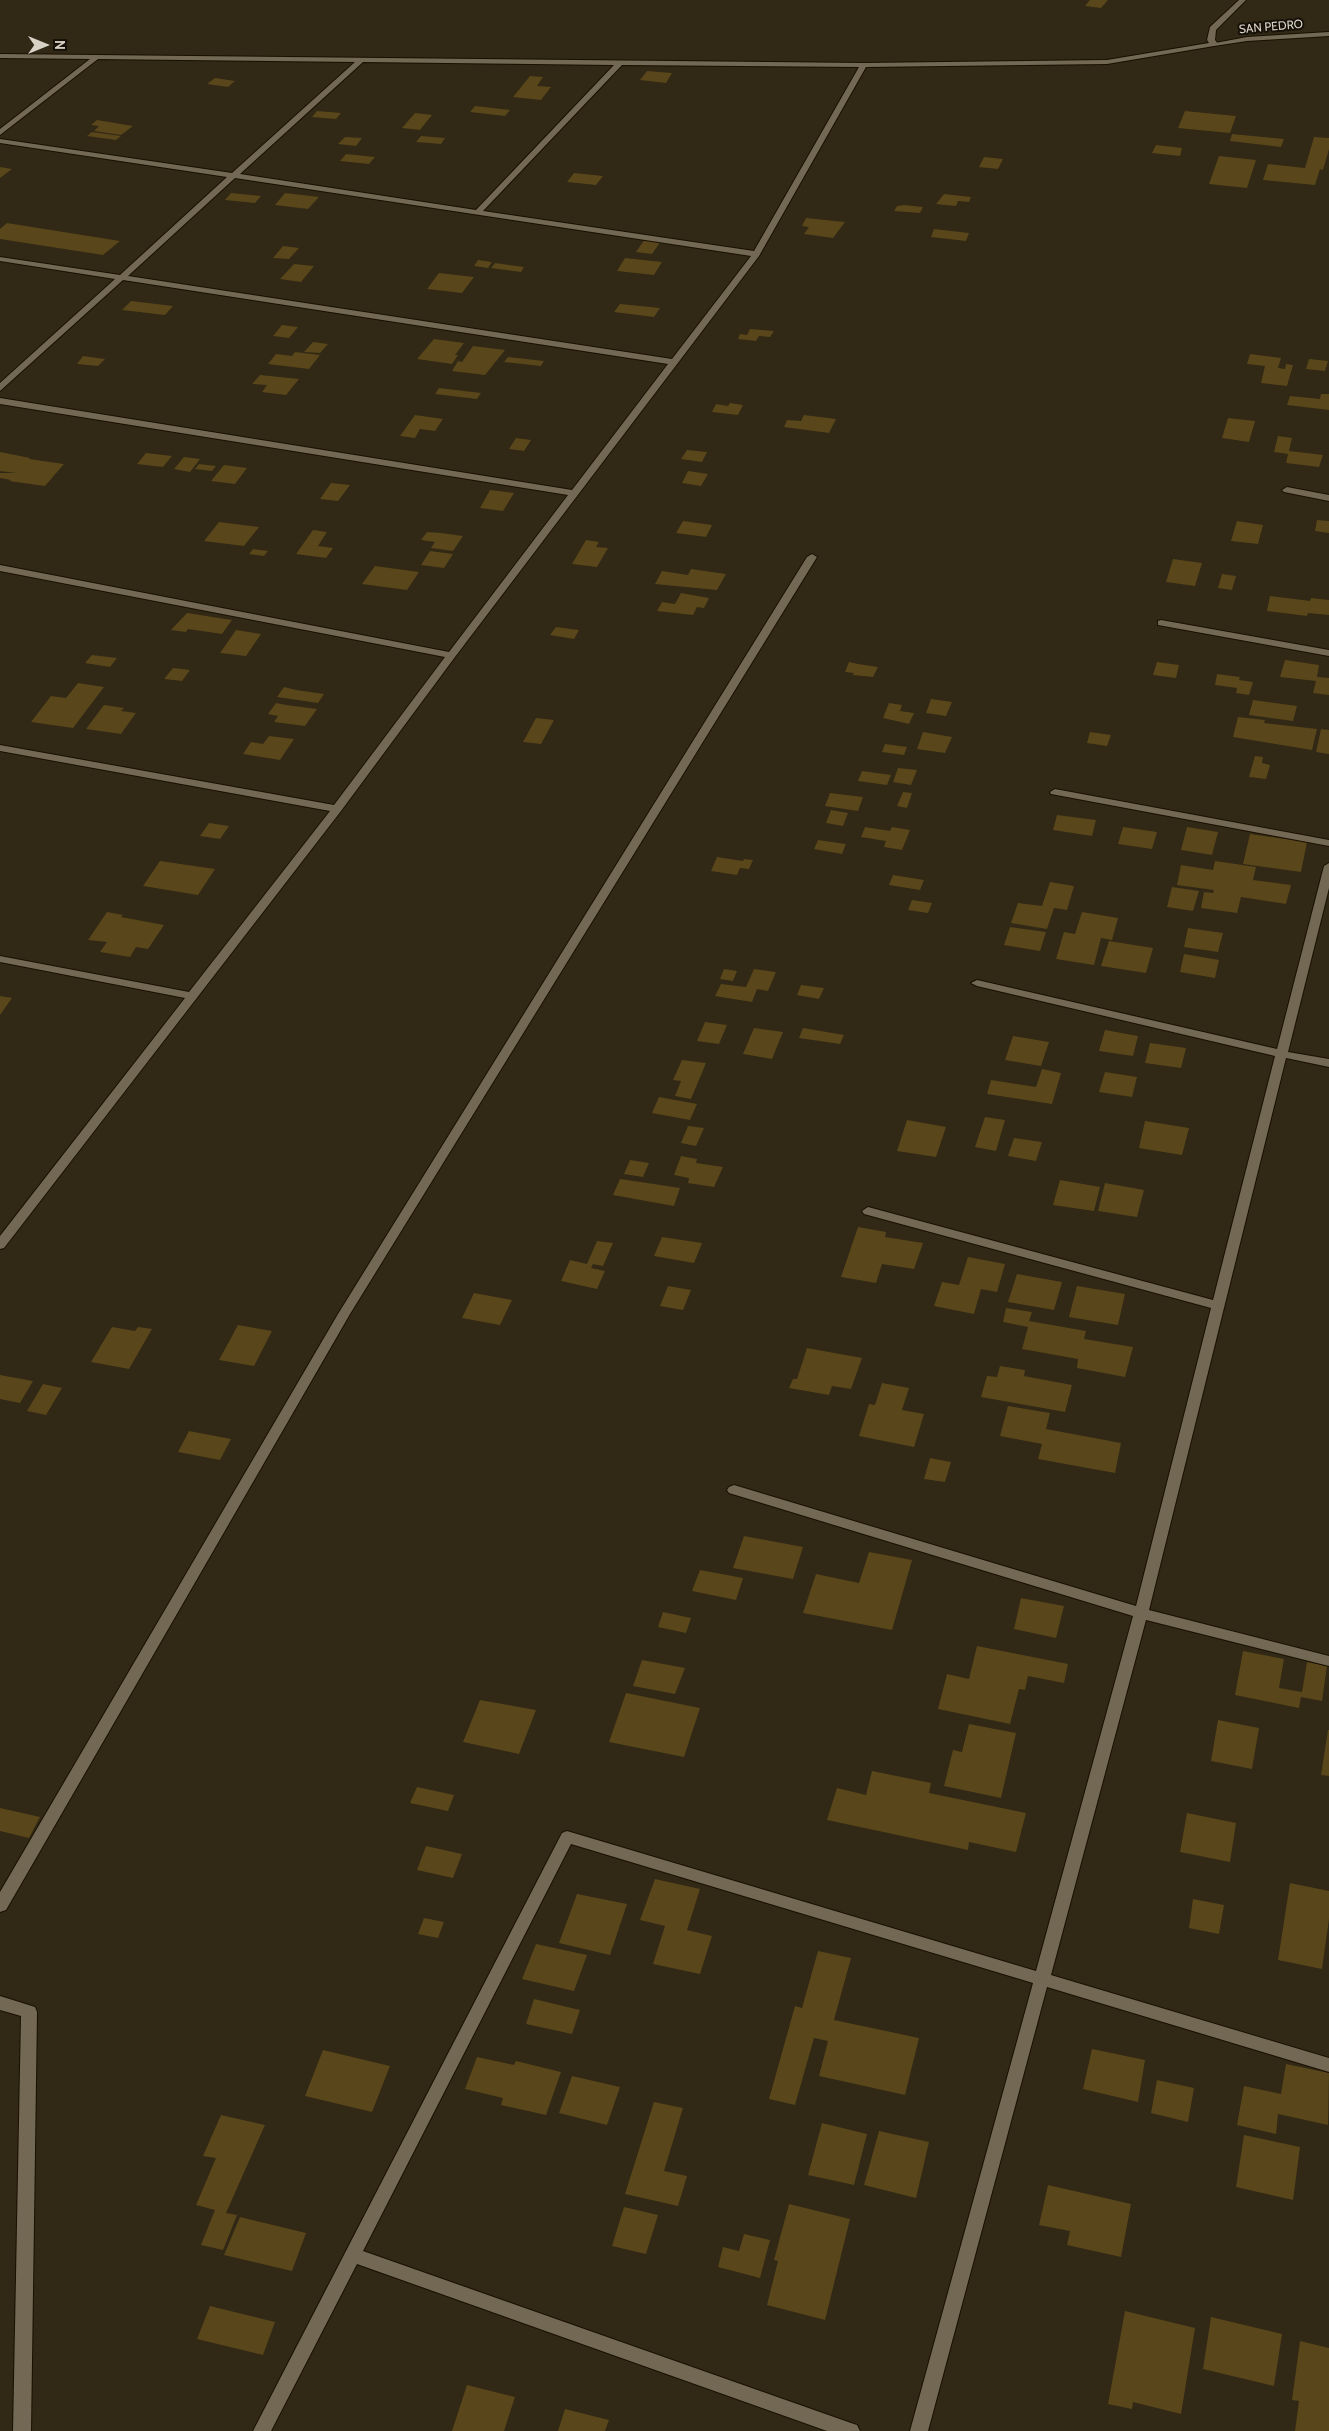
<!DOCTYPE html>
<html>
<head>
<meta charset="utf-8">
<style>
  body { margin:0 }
  #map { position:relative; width:1329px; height:2431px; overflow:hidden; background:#312815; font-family:Cabin,sans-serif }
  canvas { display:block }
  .north { position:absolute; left:20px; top:20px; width:50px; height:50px; -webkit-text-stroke:4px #151109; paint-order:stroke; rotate:90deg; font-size:14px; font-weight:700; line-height:20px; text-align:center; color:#d8d2c6 }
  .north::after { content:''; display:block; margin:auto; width:18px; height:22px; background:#d8d2c6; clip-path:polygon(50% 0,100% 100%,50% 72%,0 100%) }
</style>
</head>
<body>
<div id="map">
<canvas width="1329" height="2431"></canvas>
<div class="north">N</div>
</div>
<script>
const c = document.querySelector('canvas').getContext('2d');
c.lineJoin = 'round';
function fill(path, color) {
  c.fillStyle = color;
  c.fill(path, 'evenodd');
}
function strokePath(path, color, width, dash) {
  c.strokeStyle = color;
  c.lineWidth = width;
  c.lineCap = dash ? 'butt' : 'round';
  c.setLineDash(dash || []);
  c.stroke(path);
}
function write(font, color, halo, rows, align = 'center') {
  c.font = font + ' Cabin,sans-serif';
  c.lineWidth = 4;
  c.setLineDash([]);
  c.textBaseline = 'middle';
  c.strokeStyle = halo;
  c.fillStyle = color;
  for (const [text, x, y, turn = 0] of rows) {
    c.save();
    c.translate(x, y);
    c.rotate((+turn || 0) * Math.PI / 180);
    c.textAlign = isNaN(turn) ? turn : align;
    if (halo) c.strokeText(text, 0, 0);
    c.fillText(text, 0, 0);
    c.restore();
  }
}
const building = new Path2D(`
  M1090,0H1108L1101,8L1085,6Z
  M647,71L672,73L666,83L640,80Z
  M530,76L543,77L537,86L551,87L541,100L513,97Z
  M215,78L235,81L228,87L207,84Z
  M475,106L510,110L505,116L470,112Z
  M317,111L341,113L336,119L312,117Z
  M1185,111L1236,116L1230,133L1178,128Z
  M415,113L432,115L420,130L402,128Z
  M97,120L133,126L121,135L94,131L99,126L91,125Z
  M92,132L121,136L116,140L87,136Z
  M1232,134L1284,139L1281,147L1230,141Z
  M421,136L445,138L441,144L416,142Z
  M345,137L362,138L356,146L338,144Z
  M1314,137L1329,138V149L1323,170L1320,169L1315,185L1263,180L1268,164L1305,168Z
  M1156,145L1182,148L1180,156L1152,153Z
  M346,154L375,157L369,164L340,161Z
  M1219,156L1256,160L1247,188L1209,184Z
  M984,157L1003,159L998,169L979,167Z
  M0,167L12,169L0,178Z
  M574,173L603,176L596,185L567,182Z
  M231,193L261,196L255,203L225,200Z
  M285,193L319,197L308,209L275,205Z
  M944,194L971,197L969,202L958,201L956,206L936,204Z
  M904,205L923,207L920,213L894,211L897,206Z
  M806,218L845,222L833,238L804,234L809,227L802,226Z
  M7,223L120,241L103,255L0,239V229Z
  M934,229L969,233L966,241L931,237Z
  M645,239L661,241L652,254L636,252Z
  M283,246L299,248L289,259L273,258Z
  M625,258L662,262L654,275L617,271Z
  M478,260L492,262L488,268L474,266Z
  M495,263L524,267L521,272L491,268Z
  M294,264L314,266L301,282L280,279Z
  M439,273L474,277L462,293L427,289Z
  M131,301L173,306L165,315L122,310Z
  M620,304L660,308L654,317L614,312Z
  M282,325L298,327L289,338L273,336Z
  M750,329L774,331L770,337L759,336L756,341L738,339L740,334L747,335Z
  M434,339L464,343L455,355H458L452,364L417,359Z
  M313,342L328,344L320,353L304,352Z
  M473,346L505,350L485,375L452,371L458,361L462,362Z
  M295,352L320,355L309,369L268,364L276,354L292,356Z
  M1250,354L1281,358L1278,368L1285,369L1286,364L1293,365L1287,386L1261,383L1265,366L1247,364Z
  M83,356L105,359L98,366L77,364Z
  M508,357L544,361L541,366L504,362Z
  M1309,359L1328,361L1325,371L1306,369Z
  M260,375L299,379L286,395L262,392L267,385L252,384Z
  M439,388L481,393L477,399L435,394Z
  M1321,394H1329V410L1287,405L1290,396L1320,399Z
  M730,403L743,405L738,415L712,412L716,404L728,406Z
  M415,415L443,419L435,431L420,429L415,438L400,436Z
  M804,415L836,419L829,433L784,427L787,420L801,421Z
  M1228,418L1255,421L1249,442L1222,438Z
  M1278,436L1292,438L1289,451L1323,455L1319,467L1286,463L1288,454L1274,452Z
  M516,438L531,440L524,451L509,449Z
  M687,450L707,452L702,462L681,459Z
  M0,452L30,458L29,459L64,464L45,486L9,481L11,480L0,478V473H16L0,471Z
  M146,453L172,456L163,467L137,464Z
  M184,457L200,459L190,472L174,469Z
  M199,464L216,466L212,471L195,469Z
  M224,465L247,468L235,484L211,481Z
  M688,471L708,474L701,486L682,483Z
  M331,483L350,485L338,501L320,499Z
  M490,490L514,493L503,511L480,508Z
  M1317,520L1329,521V533L1315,531Z
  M683,521L712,525L706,537L676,533Z
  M1237,521L1263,525L1258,544L1231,541Z
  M219,522L259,527L244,546L204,541Z
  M313,530L327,532L318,546L333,548L326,558L296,554Z
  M427,532L441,533L463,536L453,551L431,548L435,542L421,540Z
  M586,540L599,542L596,547L608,548L597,567L572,564Z
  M253,549L268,551L264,556L249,554Z
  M430,551L453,554L444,568L421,565Z
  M1173,559L1202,563L1195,586L1166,582Z
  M375,566L419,572L407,590L362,584Z
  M691,569L726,574L717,590L655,584L662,571L688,575Z
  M1222,574L1236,576L1232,590L1218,588Z
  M681,593L709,598L704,608L697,607L693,615L657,611L662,602L675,604Z
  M1270,596L1310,601L1311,598L1329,600V615L1308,613L1307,616L1267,611Z
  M187,613L232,620L222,634L188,629L186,632L171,630Z
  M556,627L579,630L574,639L550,635Z
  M236,630L261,634L246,656L220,653Z
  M92,655L117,658L110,667L85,663Z
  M1285,660L1319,665L1317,677L1329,678V695L1313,693L1316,681L1280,677Z
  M849,662L858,664L878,667L873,677L853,675L854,673L845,672Z
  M1157,662L1179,665L1176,678L1153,675Z
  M173,668L190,670L182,681L164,679Z
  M1217,674L1240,677L1239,680L1253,682L1249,695L1236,693L1237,688L1215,685Z
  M78,683L104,687L73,728L31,722L51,696L66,698Z
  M284,687L296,690L324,694L318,703L277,697Z
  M931,699L952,702L946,716L926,713Z
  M1253,700L1297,706L1293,721L1249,715Z
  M276,703L286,705L317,709L305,726L274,722L278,716L268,714Z
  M889,703L902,705L900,711L914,713L909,724L883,718Z
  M104,705L124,708L121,711L136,713L121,734L86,729Z
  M1238,717L1265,720L1264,723L1317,729L1312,750L1233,737Z
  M536,718L554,720L541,744L523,742Z
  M1321,729L1329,730V754L1316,752Z
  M923,732L952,737L945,753L917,749Z
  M1090,732L1111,735L1107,746L1087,743Z
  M269,736L294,739L280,760L243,754L251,742L263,744Z
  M885,744L907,747L904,755L882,752Z
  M1255,756L1263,757L1262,763L1270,765L1266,779L1249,777Z
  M898,768L917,770L911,785L893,782Z
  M862,771L891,775L887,785L858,781Z
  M903,792L912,793L907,808L897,806Z
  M830,793L863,797L858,811L825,806Z
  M831,810L848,813L843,826L826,823Z
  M1057,815L1096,820L1092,836L1053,830Z
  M209,823L229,826L220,839L200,836Z
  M865,827L890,831L892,827L910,830L902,850L884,847L886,841L861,837Z
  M1123,827L1157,832L1152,849L1118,844Z
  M1187,827L1218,832L1212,855L1181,850Z
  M1250,834L1307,842L1301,872L1243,864Z
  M818,840L846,844L842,854L814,849Z
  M717,857L743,861L744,859L753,860L749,869L740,868L737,875L711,871Z
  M160,861L215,869L198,895L143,886Z
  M1215,861L1256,867L1253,880L1291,885L1286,904L1241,897L1237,913L1201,908L1204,892L1213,893L1214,890L1177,885L1181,865L1213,870Z
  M893,875L924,880L920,890L889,885Z
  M1050,882L1074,886L1067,910L1054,908L1047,929L1011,923L1018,903L1042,906Z
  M1172,887L1199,891L1193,911L1167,907Z
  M912,900L932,903L928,913L908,910Z
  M107,912L123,915L121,917L164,925L148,949L136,947L130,957L100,952L107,942L88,940Z
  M1082,912L1118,918L1112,940L1101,938L1094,965L1056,959L1064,932L1075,934Z
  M1010,927L1046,932L1040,951L1004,945Z
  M1188,928L1223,933L1218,952L1184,947Z
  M1109,941L1153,948L1146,973L1101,966Z
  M1184,954L1219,960L1215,978L1180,972Z
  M724,969L737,971L733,981L720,979Z
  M754,969L776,972L768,991L757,989L752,1002L715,996L721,984L746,987Z
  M801,985L824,988L819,999L797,995Z
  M0,996L12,998L0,1015Z
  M705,1022L727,1025L719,1044L697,1041Z
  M754,1028L783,1032L772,1059L743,1054Z
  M803,1028L844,1035L840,1044L799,1038Z
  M1105,1030L1138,1036L1133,1056L1099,1051Z
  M1013,1036L1049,1042L1041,1066L1005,1060Z
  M1150,1043L1186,1048L1181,1068L1145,1063Z
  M682,1060L706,1063L691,1099L675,1096L681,1081L673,1080Z
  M1042,1069L1061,1073L1052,1104L987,1094L991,1080L1036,1087Z
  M1105,1072L1137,1077L1132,1097L1099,1092Z
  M659,1097L697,1104L690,1120L652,1113Z
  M985,1117L1005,1120L996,1151L975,1147Z
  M907,1120L946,1127L936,1157L897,1151Z
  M1145,1121L1189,1128L1182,1155L1139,1148Z
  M688,1126L704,1128L696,1146L681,1143Z
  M1014,1138L1042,1142L1036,1161L1008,1156Z
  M681,1156L697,1159L696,1163L723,1167L714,1187L688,1183L689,1178L674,1175Z
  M630,1160L649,1163L643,1177L624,1174Z
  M620,1179L654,1184L680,1188L674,1206L613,1195Z
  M1060,1180L1100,1187L1094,1211L1053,1205Z
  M1105,1183L1144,1190L1137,1217L1098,1211Z
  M858,1227L886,1232L885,1237L923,1243L914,1269L882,1264L876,1283L841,1277Z
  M662,1237L702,1243L694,1263L654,1256Z
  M597,1241L613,1243L603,1266L593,1264L591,1268L605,1271L597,1289L561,1281L570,1260L587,1264Z
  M968,1257L1005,1264L997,1292L981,1289L974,1314L934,1306L942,1282L959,1285Z
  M1017,1274L1062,1282L1054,1310L1008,1302Z
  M668,1286L691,1290L683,1310L660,1306Z
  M1077,1286L1125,1294L1118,1325L1069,1317Z
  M474,1293L512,1300L500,1325L462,1318Z
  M1006,1308L1032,1312L1029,1321L1086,1331L1084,1339L1133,1347L1125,1377L1077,1368L1078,1359L1022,1349L1028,1327L1003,1322Z
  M238,1325L272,1331L254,1366L219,1360Z
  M112,1327L135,1331L138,1327L152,1329L129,1369L91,1362Z
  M807,1348L862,1358L851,1389L832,1386L829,1395L789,1388L793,1379H797Z
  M1000,1366L1025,1370L1024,1376L1072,1385L1065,1412L981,1397L987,1376L997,1377Z
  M0,1375L33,1381L20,1403L0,1399Z
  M882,1383L909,1388L902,1410L924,1414L914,1447L859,1436L869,1404L875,1405Z
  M43,1384L62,1388L46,1415L27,1411Z
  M1008,1406L1050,1413L1046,1429L1121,1443L1115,1473L1038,1459L1042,1444L1000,1436Z
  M189,1431L231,1439L220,1460L178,1452Z
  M930,1458L951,1462L945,1482L924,1479Z
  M744,1536L803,1547L793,1579L733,1568Z
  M869,1552L912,1560L892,1630L803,1613L816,1574L859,1583Z
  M700,1570L743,1578L736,1600L692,1591Z
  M1021,1598L1064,1606L1056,1638L1014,1629Z
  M663,1612L691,1618L686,1633L658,1627Z
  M977,1646L1068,1664L1064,1683L1028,1676L1025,1690L1019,1689L1010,1724L938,1709L947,1674L969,1679Z
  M1243,1651L1284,1659L1279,1688L1302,1692L1307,1662L1327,1666L1322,1701L1301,1697L1299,1708L1235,1695Z
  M642,1660L685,1668L675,1694L633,1686Z
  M626,1693L700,1708L684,1757L609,1742Z
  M480,1700L536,1710L519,1754L463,1742Z
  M1218,1720L1259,1728L1252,1769L1211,1761Z
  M969,1724L1016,1733L1001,1798L944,1786L953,1750L962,1752Z
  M1328,1730H1329V1776L1321,1775Z
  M872,1771L931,1783L929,1793L1026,1813L1016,1852L969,1842L968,1850L827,1820L837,1788L866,1795Z
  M417,1787L454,1795L448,1811L410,1803Z
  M0,1808L40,1817L29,1838L0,1831Z
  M1187,1813L1236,1823L1230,1862L1180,1852Z
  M426,1846L462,1854L453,1878L417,1870Z
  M655,1879L700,1889L687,1930L712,1936L700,1974L653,1964L665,1926L640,1920Z
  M1290,1883L1329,1891V1919L1322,1969L1278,1960Z
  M577,1894L627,1904L610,1955L559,1943Z
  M1193,1899L1224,1905L1219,1934L1189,1928Z
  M424,1918L444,1922L438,1938L418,1934Z
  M536,1944L587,1955L574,1991L522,1979Z
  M818,1951L851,1958L834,2020L919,2038L905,2095L819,2076L828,2041L814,2038L795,2105L769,2099L795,2006L802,2008Z
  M534,1999L580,2010L572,2034L526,2024Z
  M1092,2049L1145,2060L1138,2102L1083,2089Z
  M323,2050L390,2066L372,2112L305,2096Z
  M477,2057L514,2065L516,2061L561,2072L546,2115L501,2105L503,2098L465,2089Z
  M1286,2064L1329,2073L1328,2125L1278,2114L1276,2134L1237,2125L1244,2086L1281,2094Z
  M572,2076L620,2087L607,2125L559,2113Z
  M1157,2080L1194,2088L1188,2122L1151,2113Z
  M654,2102L683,2108L664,2171L687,2176L678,2206L625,2194Z
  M221,2115L265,2125L226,2213L237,2215L223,2250L201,2245L215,2210L196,2205L216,2158L203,2156Z
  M822,2123L867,2134L854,2185L808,2175Z
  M879,2131L929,2142L916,2198L864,2185Z
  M1244,2135L1300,2147L1293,2200L1236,2187Z
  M1048,2185L1131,2204L1121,2257L1067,2245L1070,2231L1039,2225Z
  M789,2204L850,2219L825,2320L767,2305L778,2261L774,2260Z
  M624,2207L658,2215L646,2254L612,2246Z
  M240,2217L306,2233L292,2271L224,2255Z
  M744,2234L770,2240L760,2278L718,2267L723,2247L739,2251Z
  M210,2306L275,2322L263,2355L197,2339Z
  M1125,2311L1195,2328L1181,2414L1133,2402L1132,2409L1108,2404Z
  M1211,2317L1282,2334L1274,2386L1203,2369Z
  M1300,2341L1329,2348V2431H1295L1299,2401L1292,2400Z
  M467,2385L515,2397L504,2431H452Z
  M565,2409L609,2420L605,2431H558Z`);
const minor = new Path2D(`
  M1239,0H1246L1216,30L1215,40L1218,44L1214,46L1107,64L866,67L759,256L455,657L341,811L4,1248L0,1249V1236L185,998L0,962V956L189,992L330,811L0,751V745L334,805L445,657L0,571V565L449,652L568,495L0,404V398L572,490L668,364L123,280L0,391V383L115,279L0,261V257L120,275L227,177L0,143V139L232,173L355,62L98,59L0,135V129L90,59L0,58V54L864,63L1107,60L1209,43L1207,40L1210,27ZM363,62L614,65L476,210L240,174ZM622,65L859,67L754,251L483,211ZM235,178L751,256L672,359L128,276Z
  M1287,487L1329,495V501L1284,492L1282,490Z
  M812,554L817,557L350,1314L6,1910L0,1912V1892L338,1314L807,557Z
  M1161,620L1329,650V656L1158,625V621Z
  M1055,789L1329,840V846L1051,794L1050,792Z
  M1329,863V888L1288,1052L1329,1059V1067L1286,1058L1149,1610L1329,1656V1666L1146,1620L1051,1975L1329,2058V2072L1047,1987L928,2431H910L1033,1983L571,1844L363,2251L851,2423L857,2425L860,2431H827L357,2264L271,2431H253L562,1833L567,1831L1036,1971L1133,1616L729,1493L727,1490L729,1487L734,1485L1136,1606L1211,1308L864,1214L862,1211L868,1207L1213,1300L1275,1056L977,986L971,983L977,980L1277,1049L1324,866Z
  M0,1996L35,2007L37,2012L31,2431H13L21,2016L0,2010Z`);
const tertiary = new Path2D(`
  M1329,32V36L1247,41L1214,46L1210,44L1247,37Z`);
const farStreetnames = [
  ["SAN PEDRO",1271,27,-5]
];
fill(building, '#59461a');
strokePath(minor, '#191001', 2);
strokePath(tertiary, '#191001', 2);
fill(minor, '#726853');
fill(tertiary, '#726853');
write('12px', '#d8d2c6', '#151109', farStreetnames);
</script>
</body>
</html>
